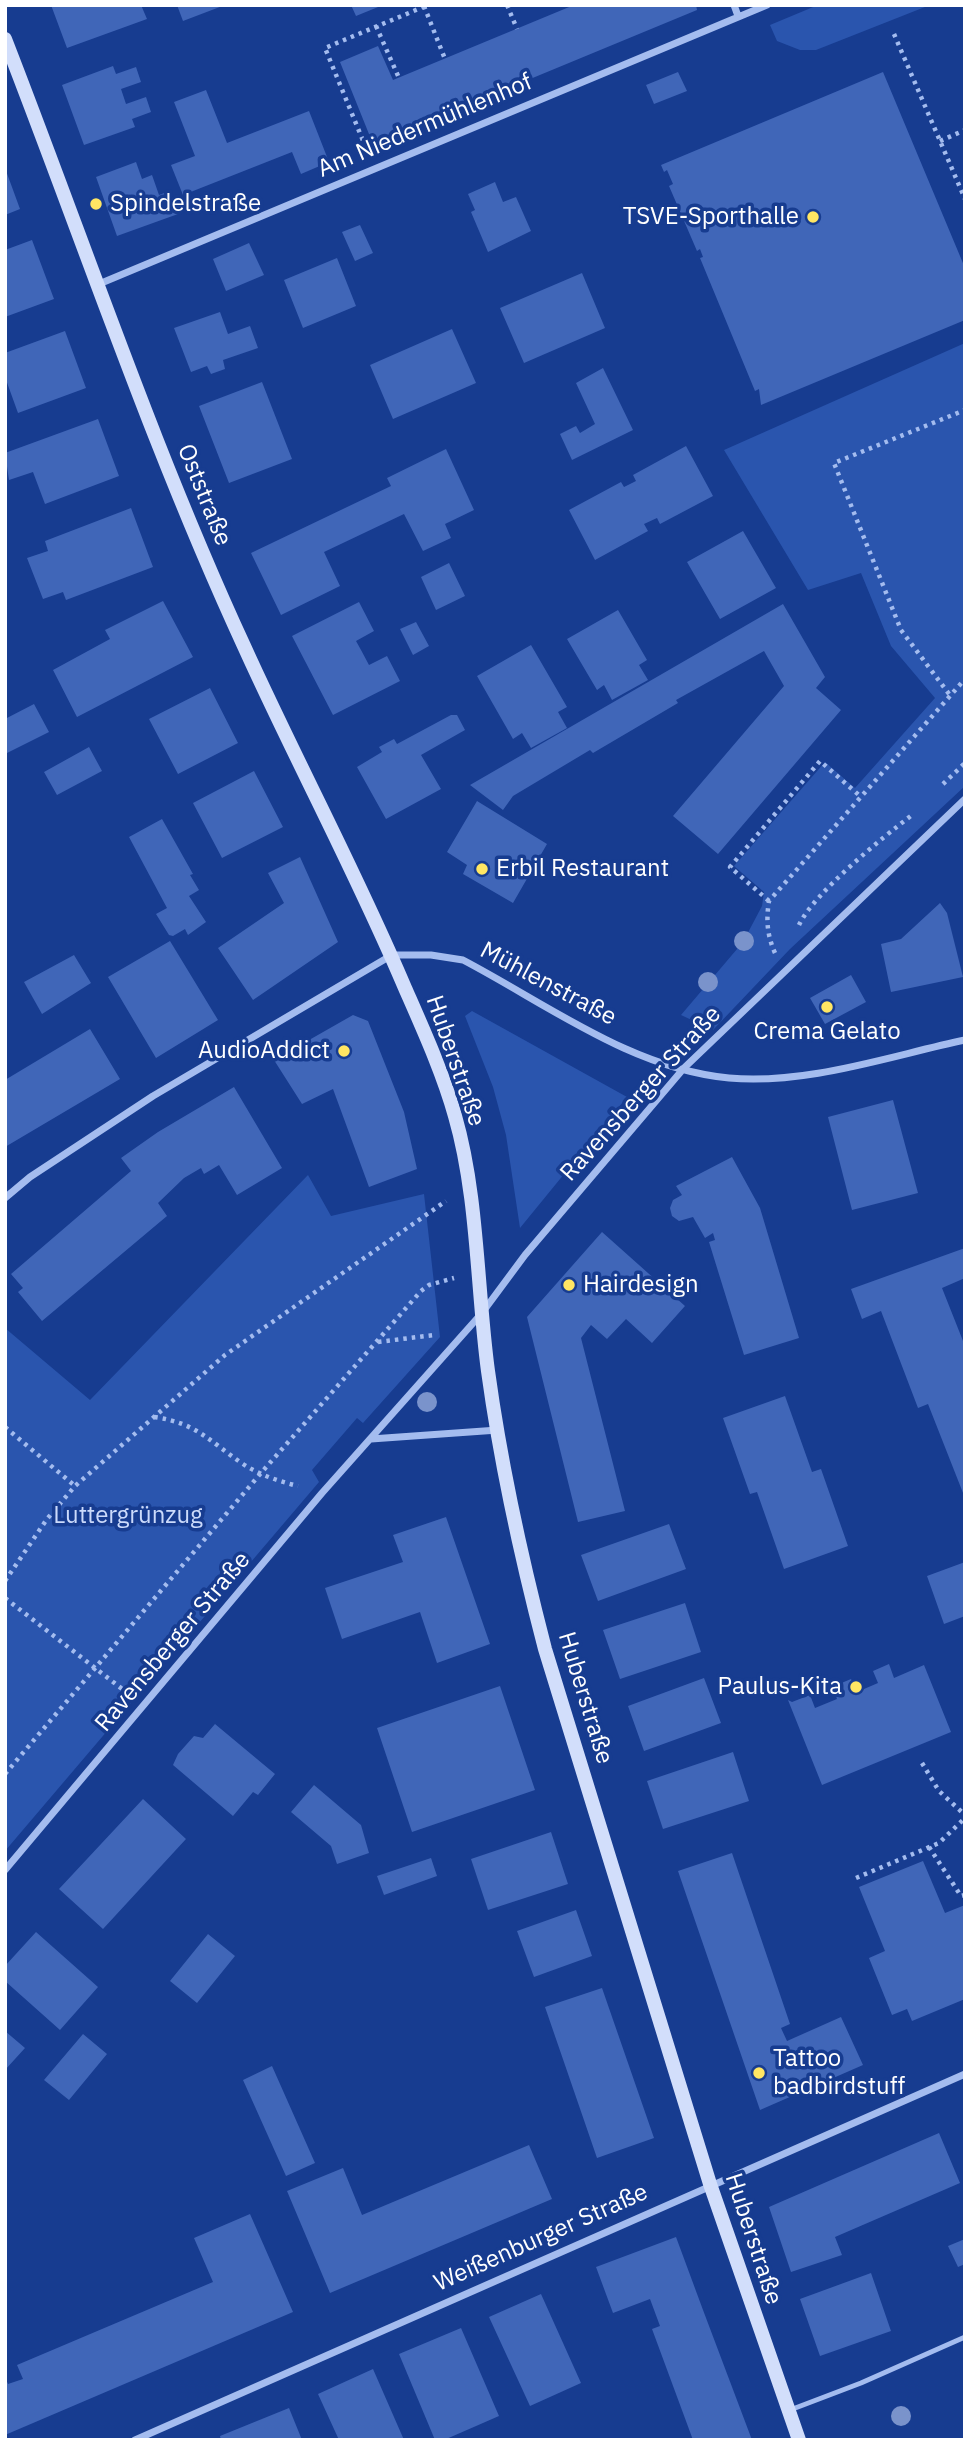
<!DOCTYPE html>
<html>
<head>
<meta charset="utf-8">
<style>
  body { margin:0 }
  #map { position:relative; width:970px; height:2445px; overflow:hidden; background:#173c90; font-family:"IBM Plex Sans",sans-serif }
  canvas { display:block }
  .frame { position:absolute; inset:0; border:7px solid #fff; pointer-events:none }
</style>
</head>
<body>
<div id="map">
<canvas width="970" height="2445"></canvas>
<div class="frame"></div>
</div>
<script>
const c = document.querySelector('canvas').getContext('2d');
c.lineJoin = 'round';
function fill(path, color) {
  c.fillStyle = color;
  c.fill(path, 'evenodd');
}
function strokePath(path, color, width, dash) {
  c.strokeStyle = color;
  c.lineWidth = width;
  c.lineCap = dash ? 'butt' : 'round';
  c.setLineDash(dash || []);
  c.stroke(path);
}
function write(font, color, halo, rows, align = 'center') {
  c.font = font + ' "IBM Plex Sans",sans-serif';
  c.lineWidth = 7;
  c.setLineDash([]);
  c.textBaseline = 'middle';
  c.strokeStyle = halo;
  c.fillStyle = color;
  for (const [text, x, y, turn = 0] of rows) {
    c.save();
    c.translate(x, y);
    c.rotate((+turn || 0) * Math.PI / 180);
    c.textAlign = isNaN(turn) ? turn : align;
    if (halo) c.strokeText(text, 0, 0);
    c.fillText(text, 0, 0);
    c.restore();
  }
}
const green = new Path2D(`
  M818,5H930L816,50H800L777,41L770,25Z
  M965,343V786L790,949L713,1030L681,1015L743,942L762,906L764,892L734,866L825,762L855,788L935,698L891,646L861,573L808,590L724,450Z
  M472,1011L627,1097L520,1228L506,1135L493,1087L465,1016Z
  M308,1175L331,1216L424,1194L440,1337L363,1423L357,1418L312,1470L319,1482L5,1851V1328L90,1400Z`);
const building = new Path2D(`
  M51,5H141L147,19L67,48Z
  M177,5H225L183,21Z
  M351,5H383L356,16Z
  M574,5H696L697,10L373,144L340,62L378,46L393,80Z
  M113,66L116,74L136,67L141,82L121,89L126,104L146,97L151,112L132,119L135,127L84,145L62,85Z
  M678,72L687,91L654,104L646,85Z
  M883,72L965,268V320L761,405L759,389L755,391L700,258L703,257L700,249L697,251L669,186L673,184L667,170L664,172L661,165Z
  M206,90L227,143L309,111L329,162L301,174L292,152L183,195L171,165L195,156L174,102Z
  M136,162L142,179L152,175L159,195L170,191L178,214L117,236L96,177Z
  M5,168L20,209L5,215Z
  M495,182L503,202L516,197L531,231L488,252L471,212L475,210L468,194Z
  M360,225L373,253L355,261L342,232Z
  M32,240L54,299L5,317V250Z
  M249,243L264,275L226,291L213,259Z
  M337,258L356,306L303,328L284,280Z
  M582,273L605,328L524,363L500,308Z
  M220,312L228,334L250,326L258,348L223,360L225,369L211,374L207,366L191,372L174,328Z
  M452,329L476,383L393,419L370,365Z
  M65,331L86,388L18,413L5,377V353Z
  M603,368L633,430L572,460L560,434L576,426L580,433L595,424L576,383Z
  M262,382L292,459L229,483L199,406Z
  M98,419L119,476L45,504L33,472L9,480L5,453Z
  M686,446L713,496L660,524L657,518L644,524L648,531L595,560L569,510L621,482L624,487L636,481L633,475Z
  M446,449L474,510L445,524L451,538L423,551L404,514L324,552L340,586L281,615L251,553L391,486L387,478Z
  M131,508L153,567L66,600L63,592L43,599L27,558L48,551L45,541Z
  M743,531L776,588L720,619L687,562Z
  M449,563L465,596L436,610L421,577Z
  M163,601L193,657L77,717L53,670L110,639L105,630Z
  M359,602L374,631L356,641L361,650L369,665L387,656L400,681L333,715L292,636Z
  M783,604L825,677L816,688L841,710L718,854L673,816L784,686L764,651L676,700L678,703L593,753L590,750L513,796L503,810L470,785Z
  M618,610L647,660L639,665L648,680L612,700L604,685L597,690L567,639Z
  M416,622L429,646L413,655L400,629Z
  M531,645L567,707L558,712L567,728L531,748L522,733L513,739L477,676Z
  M210,688L238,743L178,774L149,719Z
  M34,704L49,732L5,754V719Z
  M451,715H457L465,730L421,755L441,789L386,819L357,767L382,752L379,747L394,739L397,744Z
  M89,747L102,771L57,795L44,772Z
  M254,771L283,827L222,858L193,803Z
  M477,801L547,844L513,903L463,874L467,865L447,852Z
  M162,819L193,874L190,875L199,890L189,896L206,922L188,935L185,929L173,936L169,935L156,914L167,908L129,837Z
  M300,857L338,942L253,1000L218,948L284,903L268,873Z
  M940,903L947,913L963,977L891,992L881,944L901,939Z
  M170,941L218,1020L156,1058L108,977Z
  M74,955L91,983L42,1014L24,982Z
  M851,975L866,1002L825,1024L810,998Z
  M353,1015L368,1021L404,1112L417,1169L369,1187L333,1089L302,1104L274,1060Z
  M90,1029L120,1079L5,1147V1080Z
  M234,1087L282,1168L237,1195L219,1165L204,1174L201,1168L184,1178L158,1203L167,1216L42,1321L18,1292L23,1288L11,1274L131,1171L121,1158L158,1132Z
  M893,1100L918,1193L852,1210L828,1117Z
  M732,1157L760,1208L799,1338L744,1355L709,1242L715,1240L713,1233L705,1238L693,1217L679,1221L672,1216L670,1208L673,1200L682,1195L676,1186Z
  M602,1232L685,1306L652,1343L626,1319L607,1339L591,1325L581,1338L625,1511L578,1522L527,1317Z
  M965,1248V1278L942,1288L965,1346V1498L928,1404L918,1408L881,1311L862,1319L851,1289Z
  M785,1396L812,1472L821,1469L848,1546L784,1569L757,1492L750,1494L723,1418Z
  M446,1517L490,1644L437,1663L420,1612L342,1639L325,1588L403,1562L393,1535Z
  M669,1524L686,1569L598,1601L581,1555Z
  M965,1562V1616L944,1624L927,1576Z
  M685,1603L701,1652L620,1679L603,1630Z
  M889,1664L894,1678L924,1665L951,1732L822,1785L788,1700L792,1702L810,1695L815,1708L837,1699L832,1687L851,1679L857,1692L878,1683L873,1671Z
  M704,1678L721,1723L644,1751L628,1706Z
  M500,1686L535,1790L412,1832L377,1728Z
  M215,1724L275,1774L258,1795L253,1792L233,1816L173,1765L178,1754L194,1736L203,1738Z
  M733,1752L749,1801L663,1829L647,1781Z
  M314,1785L361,1825L369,1853L337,1864L331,1846L291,1812Z
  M143,1799L186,1839L103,1929L59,1889Z
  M551,1832L568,1884L488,1910L471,1859Z
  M732,1853L790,2024L781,2028L787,2041L841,2017L863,2065L760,2110L678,1871Z
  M431,1858L437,1876L384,1895L377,1876Z
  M923,1861L945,1913L965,1905V1999L912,2021L907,2009L892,2015L869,1958L885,1951L859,1887Z
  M576,1910L592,1956L534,1977L517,1931Z
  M36,1932L98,1987L60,2030L5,1981V1966Z
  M208,1934L235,1956L197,2003L170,1981Z
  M602,1988L654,2138L597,2158L545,2007Z
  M5,2031L25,2048L5,2070Z
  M83,2034L107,2054L69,2100L44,2080Z
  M272,2066L315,2163L286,2176L243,2080Z
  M939,2133L960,2183L835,2237L842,2255L791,2272L769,2207Z
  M529,2145L552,2199L330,2293L287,2191L343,2168L362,2215Z
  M250,2214L293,2312L5,2435V2377L8,2384L23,2379L17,2365L213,2282L194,2238Z
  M676,2237L703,2310L752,2440H693L652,2329L660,2326L650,2299L613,2313L596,2267Z
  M965,2239V2264L958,2267L948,2246Z
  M871,2273L891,2331L820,2356L800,2299Z
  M541,2294L581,2383L530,2406L489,2317Z
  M461,2328L499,2416L444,2440H435L399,2354Z
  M373,2369L404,2440H339L318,2394Z
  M289,2408L302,2440H221L220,2436Z`);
const path = new Path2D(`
  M507,5L517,29
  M424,6L445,59
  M376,26L399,78
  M894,34L965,199
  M940,141L965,130
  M366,148L325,48L428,5
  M949,694L901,630L834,463L965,410
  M943,784L965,763
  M769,901L730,867L820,761L860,796
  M799,925C814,893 882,838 912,815
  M775,953C767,935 766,920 769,901L965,679
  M378,1342L434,1335
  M154,1417C197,1423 209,1441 243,1464C260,1475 278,1481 298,1486
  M5,1427L75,1486
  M5,1581L47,1519L75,1486L225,1355L446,1201
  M5,1598L126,1692
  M922,1763L939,1791L965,1815
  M5,1774L261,1473L421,1291L429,1285L454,1278
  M929,1847L961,1896L965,1895
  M856,1878L939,1843L965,1818`);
const lane = new Path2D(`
  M790,2410L861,2383L965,2337`);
const street = new Path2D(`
  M734,5L738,16
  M99,284L767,5
  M5,1198L30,1177L153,1096L392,955H431L463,960C547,1004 632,1069 729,1078C807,1085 889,1056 965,1040
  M371,1439L498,1430
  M5,1870L322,1493L482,1313L525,1255L684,1068L965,799
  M135,2440L965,2074`);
const secondary = new Path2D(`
  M5,39C84,242 153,449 244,646C296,761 356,872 405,988C423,1029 443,1073 455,1116C478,1195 477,1290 488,1371C501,1466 521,1557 545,1649L710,2184L799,2440`);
const trees = [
  [744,941],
  [708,982],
  [427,1402],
  [901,2416]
];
const markers = [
  [96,204,7,"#ffe663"],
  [813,217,7,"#ffe663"],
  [482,869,7,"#ffe663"],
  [827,1007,7,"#ffe663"],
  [344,1051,7,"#ffe663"],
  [569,1285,7,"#ffe663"],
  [856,1687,7,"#ffe663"],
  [759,2073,7,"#ffe663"]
];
const streetNames = [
  ["Am Niedermühlenhof",425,126,-23],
  ["Oststraße",204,495,68],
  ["Mühlenstraße",548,984,28],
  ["Huberstraße",455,1061,71],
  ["Ravensberger Straße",641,1094,-48],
  ["Ravensberger Straße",173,1642,-50],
  ["Huberstraße",585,1698,73],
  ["Weißenburger Straße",541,2238,-24],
  ["Huberstraße",753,2239,72]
];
const poiNames = [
  ["Spindelstraße",110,204],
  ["TSVE-Sporthalle",799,217,"right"],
  ["Erbil Restaurant",496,869],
  ["Crema Gelato",827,1032,"center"],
  ["AudioAddict",330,1051,"right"],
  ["Hairdesign",583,1285],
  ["Paulus-Kita",842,1687,"right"],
  ["Tattoo",773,2059],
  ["badbirdstuff",773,2087]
];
const parkNames = [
  ["Luttergrünzug",128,1516]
];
fill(green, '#2a55ae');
fill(building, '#4066b8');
strokePath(path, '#a4bcef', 4.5, [3.5, 5]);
strokePath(lane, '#a4bcef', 5);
strokePath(street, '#a4bcef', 7);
strokePath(secondary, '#d2defb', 14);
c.fillStyle = '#7a93cb';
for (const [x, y] of trees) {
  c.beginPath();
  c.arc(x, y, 10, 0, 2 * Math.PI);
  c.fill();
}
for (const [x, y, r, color] of markers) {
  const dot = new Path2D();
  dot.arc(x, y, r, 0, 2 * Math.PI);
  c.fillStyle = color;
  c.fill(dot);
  strokePath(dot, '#173c90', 2.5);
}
write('24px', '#fff', '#173c90', streetNames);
write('24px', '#fff', '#173c90', poiNames, 'left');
write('24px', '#cbdafb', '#173c90', parkNames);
</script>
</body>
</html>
